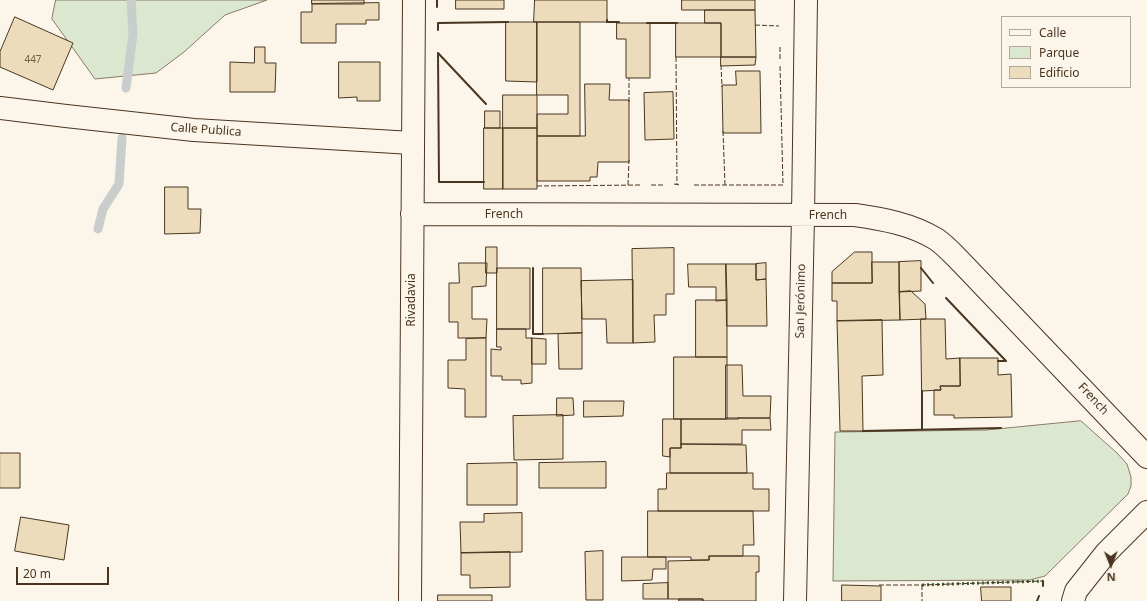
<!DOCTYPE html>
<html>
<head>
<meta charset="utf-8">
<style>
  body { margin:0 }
  #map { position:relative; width:1147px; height:601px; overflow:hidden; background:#fbf6e9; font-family:"Noto Sans",sans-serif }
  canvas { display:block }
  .legend { position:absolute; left:1001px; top:16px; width:130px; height:72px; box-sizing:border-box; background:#fbf6e9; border:1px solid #b4a999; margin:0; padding:5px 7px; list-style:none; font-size:12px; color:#4a3520 }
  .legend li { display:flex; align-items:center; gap:8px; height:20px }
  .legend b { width:20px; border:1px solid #b4a999 }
  .north { position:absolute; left:1091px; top:545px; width:40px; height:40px; -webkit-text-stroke:3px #fbf6e9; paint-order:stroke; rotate:179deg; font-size:11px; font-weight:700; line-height:16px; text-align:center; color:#4a3520 }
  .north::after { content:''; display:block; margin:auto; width:14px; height:18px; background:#4a3520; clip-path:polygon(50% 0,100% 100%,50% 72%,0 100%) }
  .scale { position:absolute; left:16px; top:567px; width:93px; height:18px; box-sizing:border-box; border:2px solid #4a3520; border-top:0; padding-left:5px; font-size:12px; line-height:14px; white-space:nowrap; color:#4a3520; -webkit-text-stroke:3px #fbf6e9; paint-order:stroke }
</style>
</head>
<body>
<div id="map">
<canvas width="1147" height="601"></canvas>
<ul class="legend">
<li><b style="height:5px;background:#fbf6e9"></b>Calle</li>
<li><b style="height:11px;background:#dce7d0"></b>Parque</li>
<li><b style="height:11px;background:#ecdcbc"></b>Edificio</li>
</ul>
<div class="north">N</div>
<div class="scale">20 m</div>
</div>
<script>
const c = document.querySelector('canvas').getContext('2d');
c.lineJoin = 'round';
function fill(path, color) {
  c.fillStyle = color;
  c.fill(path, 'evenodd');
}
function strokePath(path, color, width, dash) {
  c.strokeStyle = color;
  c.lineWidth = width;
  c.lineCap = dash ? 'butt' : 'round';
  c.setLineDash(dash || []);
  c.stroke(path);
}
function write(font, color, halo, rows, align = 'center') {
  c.font = font + ' "Noto Sans",sans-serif';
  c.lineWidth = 3;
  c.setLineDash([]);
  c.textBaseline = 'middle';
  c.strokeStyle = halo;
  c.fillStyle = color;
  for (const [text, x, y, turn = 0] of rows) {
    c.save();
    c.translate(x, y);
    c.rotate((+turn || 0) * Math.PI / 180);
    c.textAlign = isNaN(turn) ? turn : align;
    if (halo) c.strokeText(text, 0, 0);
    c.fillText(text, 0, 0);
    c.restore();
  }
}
const green = new Path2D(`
  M56,0H267L225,15L184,52L156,73L95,79L52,19Z
  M1081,421L1117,453L1127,464L1131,477V486L1128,494L1045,576L1030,580L833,581L835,432L986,430Z`);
const stream = new Path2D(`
  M126,88L133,34L131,0
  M98,229L103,209L119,184L122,138`);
const building = new Path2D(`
  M312,0H364V4H312Z
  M456,0H504V9H456Z
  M535,0H607V22H534Z
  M682,0H755V10H682Z
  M379,3V20H366V24H336V43H301V12H312V4Z
  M705,10H755L756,57H721V23H705Z
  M15,17L73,43L53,90L0,67V52Z
  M506,22H537V82L506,81Z
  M537,22H580V136H537V114H568V95H537Z
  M617,23H650V78H626V39H617Z
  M676,23H721V57H676Z
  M255,47H265V63H276L275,92H230V62L254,63Z
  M721,57H756L755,65L721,66Z
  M339,62H380V101H357V97L339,98Z
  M736,71H760L761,133H723L722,85H736Z
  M585,84H610L609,100H629V162H598L597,177H590V181H537V136H585Z
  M673,92L674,139L645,140L644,93Z
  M503,95H537V128H503Z
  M485,111H500V128H485Z
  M484,128H503V189H484Z
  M503,128H537V189H503Z
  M165,187H188V209H201L200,233L165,234Z
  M486,247H497V273H486Z
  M674,248V294H666V315H654L655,342L633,343L632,249Z
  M855,252H872V283H832V272Z
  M921,261V291L899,292V262Z
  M872,262H899L900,320L837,321V301H832V283H872Z
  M459,263H487L486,286L472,287V319H487L486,338H458V322H449V283H459Z
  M766,263V279L756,280V264Z
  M688,264H726L727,300L716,301V287H689Z
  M726,264H756V280L766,279L767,326H727Z
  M497,268H530V329H497Z
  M543,268H581L582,333L543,334Z
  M633,280V343H607L606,319H582L581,281Z
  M911,291L925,304L926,319L900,320L899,292Z
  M696,300H727V357H696Z
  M921,319H945L946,359L960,358V386H940L941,390L922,391Z
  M882,320L883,375L862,376L863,431H840L837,321Z
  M497,329H526V338H532V383L521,384V380H502V376H491V349L501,350V347H497Z
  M582,333V369H559L558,334Z
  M486,338V417H465V389L448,388V360H466V339Z
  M532,338L546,339V364H532Z
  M674,357H727V419H674Z
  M960,358H998V375L1011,374L1012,417L954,418V415H934V390H941L940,386H960Z
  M726,365H742L743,396H771L770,418H726Z
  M557,398H573L574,415L557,416Z
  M584,401H624L623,416L584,417Z
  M563,415V459L514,460L513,416Z
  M738,418H770L771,430H742V444H681V419H738Z
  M663,419H681V448H670V457L663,456Z
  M681,444L746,445L747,473H670V448H681Z
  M0,453H20V488H0Z
  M606,462V488H539V463Z
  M517,463V505H467V464Z
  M667,473H753V489H769V511H658V489H666Z
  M648,511H753L754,545H743V556H709V560H691V557H648Z
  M522,513V552L461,553L460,522H484V514Z
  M21,517L69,525L64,560L15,551Z
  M603,551V600H586L585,552Z
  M510,552V587L470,588V575H461V553Z
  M709,556H759V572H756V601H703V599H668V561L709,560Z
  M622,557H666V569H653L652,580L622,581Z
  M668,583V599H643V584Z
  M842,585L881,586V601H842Z
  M981,587H1011V601H982Z
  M438,595H492V601H438Z
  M679,599H703V601H679Z`);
const minor = new Path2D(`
  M0,108L66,116L194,130L412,143
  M412,214L855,215C883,219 911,224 936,239C945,245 953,254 961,262L1147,457
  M410,601L414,0
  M795,601L803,216L806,0
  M1073,601L1076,591L1106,553L1147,512`);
const hedge = new Path2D(`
  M922,585L1043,581`);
const fence = new Path2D(`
  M755,25L779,26
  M780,47V59
  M676,57L677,185
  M721,65L722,87
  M629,102V78
  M723,131L725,185
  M674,184L680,185
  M628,185L629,160
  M651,185H664
  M694,185H783L780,65
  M537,186L641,185
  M879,585H922L1043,581
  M922,585V601`);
const wall = new Path2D(`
  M437,0V7
  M607,20V22H619
  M647,23H677
  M438,30V23L508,22
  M438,53L439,182H484
  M438,53L486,104
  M533,268V334H543
  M921,268L933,283
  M946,298L1006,361H998
  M922,429V391
  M863,431L1001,428
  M1043,586V581
  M1037,601L1039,596`);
const numberNames = [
  ["447",33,60]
];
const streetNames = [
  ["Calle Publica",206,130,4],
  ["French",504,215],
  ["French",828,216],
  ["Rivadavia",412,300,-90],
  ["San Jerónimo",801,301,-89],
  ["French",1093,399,47]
];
fill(green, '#dce7d0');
strokePath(green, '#887966', 1);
strokePath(stream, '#c9cecd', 9);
fill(building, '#ecdcbc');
strokePath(building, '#4a3520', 1);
strokePath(minor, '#4a3520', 24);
strokePath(minor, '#fbf6e9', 22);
strokePath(hedge, '#436837', 3, [2, 3]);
strokePath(fence, '#4a3520', 1, [5, 2]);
strokePath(wall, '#4a3520', 2);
write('10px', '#725f47', null, numberNames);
write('12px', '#4a3520', '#fbf6e9', streetNames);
</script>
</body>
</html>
